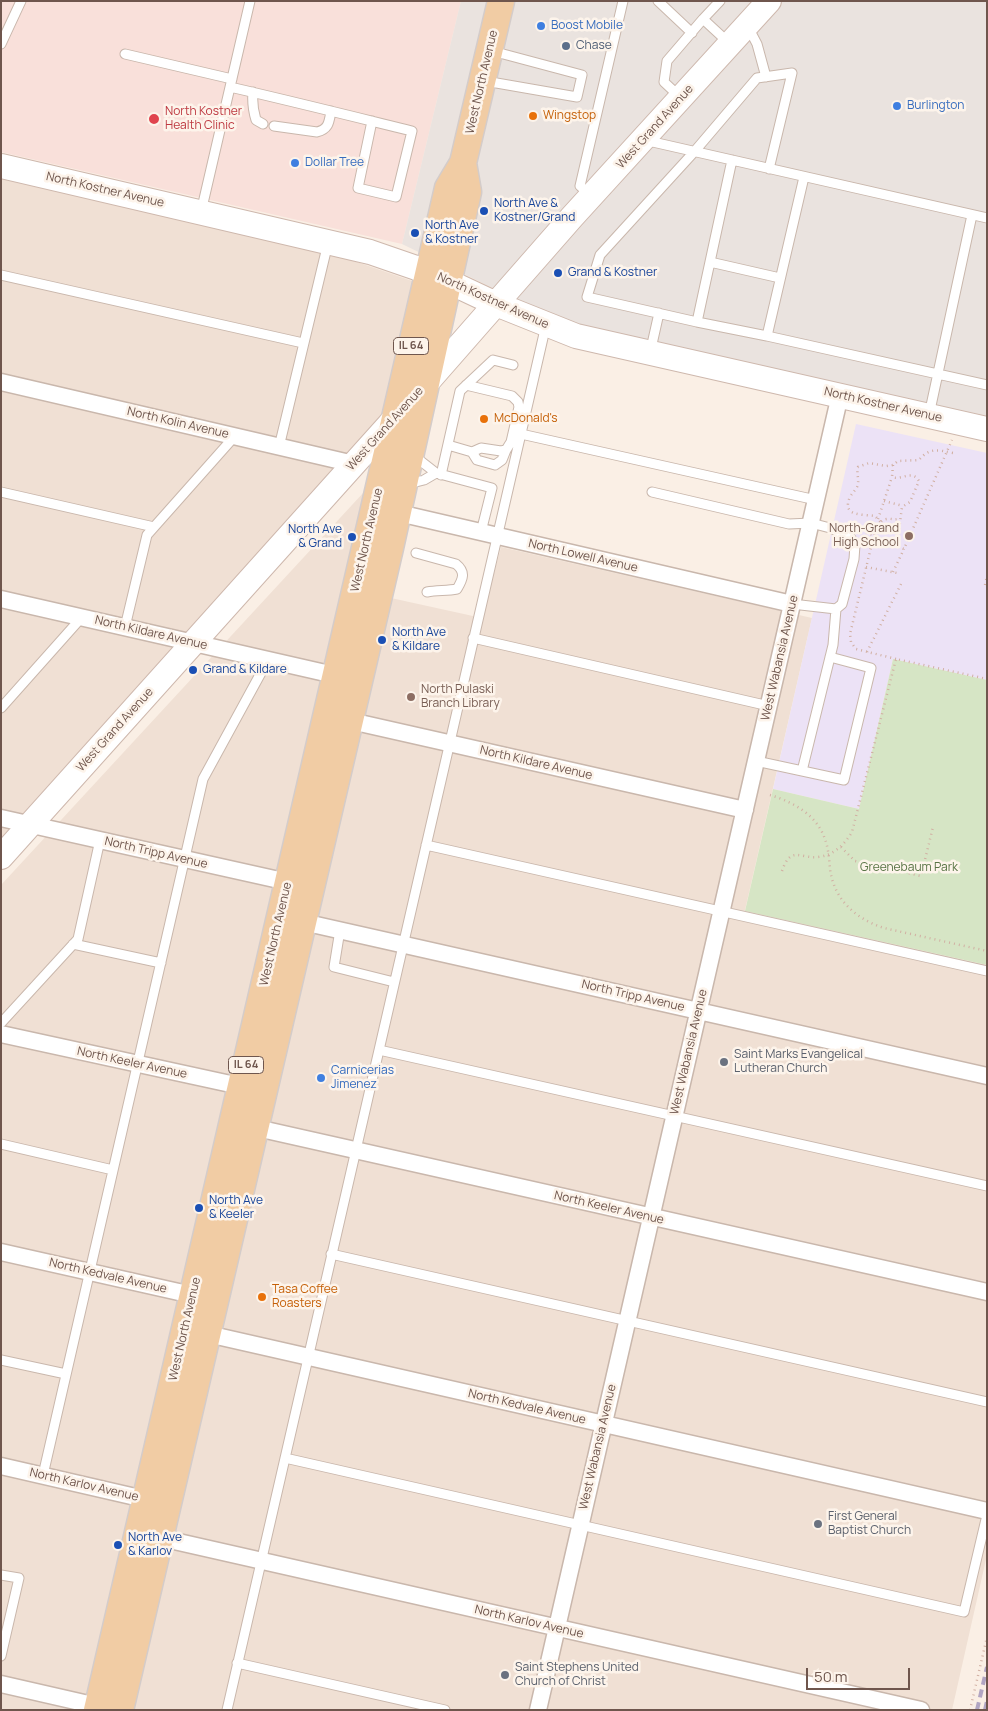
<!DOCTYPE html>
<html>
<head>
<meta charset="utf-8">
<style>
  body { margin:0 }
  #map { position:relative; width:988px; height:1711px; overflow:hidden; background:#faefe5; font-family:Manrope,sans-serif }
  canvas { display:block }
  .frame { position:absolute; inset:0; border:2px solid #6f564d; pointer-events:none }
  .scale { position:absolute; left:806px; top:1668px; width:104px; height:22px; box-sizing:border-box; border:2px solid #6f564d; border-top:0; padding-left:6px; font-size:15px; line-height:18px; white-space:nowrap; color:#6f564d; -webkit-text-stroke:4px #fdf4eb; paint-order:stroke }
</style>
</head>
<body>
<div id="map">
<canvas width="988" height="1711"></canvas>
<div class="frame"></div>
<div class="scale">50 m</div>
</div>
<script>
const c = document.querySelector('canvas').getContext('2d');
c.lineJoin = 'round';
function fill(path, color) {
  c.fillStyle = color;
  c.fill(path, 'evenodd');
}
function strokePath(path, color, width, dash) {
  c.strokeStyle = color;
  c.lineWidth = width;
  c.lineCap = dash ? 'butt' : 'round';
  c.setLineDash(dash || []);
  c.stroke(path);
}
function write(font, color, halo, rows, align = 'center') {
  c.font = font + ' Manrope,sans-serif';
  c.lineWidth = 5;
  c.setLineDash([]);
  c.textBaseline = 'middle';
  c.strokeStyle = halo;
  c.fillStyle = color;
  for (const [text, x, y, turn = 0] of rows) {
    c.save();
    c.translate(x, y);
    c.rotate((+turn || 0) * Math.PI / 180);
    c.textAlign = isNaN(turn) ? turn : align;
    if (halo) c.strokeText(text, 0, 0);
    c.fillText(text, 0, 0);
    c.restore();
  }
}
const residential = new Path2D(`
  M1,174L299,242L418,283L385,415L1,842Z
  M364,492L83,1710H1V885Z
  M501,547L812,618L745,910L987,965V1555L952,1710H133L391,598L482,618Z`);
const commercial = new Path2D(`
  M1,1H461L402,244L1,152Z`);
const industrial = new Path2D(`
  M461,1H987V419L579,330L402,244Z`);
const education = new Path2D(`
  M856,424L987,453V680L893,659L859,809L773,789Z`);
const green = new Path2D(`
  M893,659L987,680V965L745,911L773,789L859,809Z`);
const path = new Path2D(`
  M893,465L892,477C901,481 912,469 919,481L910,502L902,507L899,530L896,532L886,528L875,516C863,514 841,517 850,497C852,493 855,491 857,487C860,480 856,474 858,467L869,463L886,466L893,465L898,461L919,460C930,447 938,450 953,453
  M884,501L903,506
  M878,519L892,477
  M857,528L904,549L952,440
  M866,567L897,573
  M893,572L904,549
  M985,585L987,576
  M867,652L901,584
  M896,659L856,649L851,642L850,634L874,535C877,529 879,520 887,519C892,518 894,521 900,518
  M770,795C790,801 812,812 822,832C828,844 829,856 830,869C834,900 856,919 884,928L987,951
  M841,847L855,861L921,876L933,827
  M782,871C791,845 800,859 818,857C834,855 844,845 852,832L896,659L987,679
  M970,1710L987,1637`);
const lane = new Path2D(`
  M658,1L692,33
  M703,19L720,1
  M747,25L757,44L766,77
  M1,44L21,1
  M125,54L232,79
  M485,81L577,97L582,75L492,51
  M230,87C291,101 351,116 412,131L396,197L358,188L372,121
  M253,92C252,102 253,110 256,120L263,124
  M680,97L664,82L667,61L703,19L730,44
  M274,126L317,132C329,129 329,122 331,111
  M644,140L987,218
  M732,160L697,322L587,297L600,255L694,152L757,78L792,73L769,169
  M804,177L767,336L987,385
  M590,195L580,186L623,1
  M201,212L250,1
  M710,262L780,278
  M1,275L303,343
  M697,322L767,336
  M650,353L659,313
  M929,415L972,215
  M521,434L816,500
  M448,445L472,452L481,448L501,451L506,450L511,442L519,407L518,402L512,396L466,385
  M279,447L328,243
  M472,452L477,460L495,465L502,460L506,450
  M413,455L436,473L492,488L481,532
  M441,475L460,391L493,360L513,365
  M408,484L424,480L436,473
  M1,492L154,527
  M652,492L789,524L811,523L830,528L850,537L855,545L854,559L842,604L836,609L792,604
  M416,553L456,564C466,572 463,579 457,589C447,591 437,590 427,592
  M125,627L147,535L234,437
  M473,638L769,706
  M1,708L82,617
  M756,761L844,780L871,668L830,657
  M802,771L833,645L836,609
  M426,845L987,971
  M340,930L334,967L394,982
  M73,944L161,963
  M1,1023L78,939L100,840
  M379,1050L987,1186
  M1,1144L113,1170
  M331,1254L987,1402
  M1,1360L66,1374
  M285,1458L964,1612L987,1515
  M43,1475L203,779L268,660
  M1,1575L19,1578L1,1656
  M237,1663L445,1710
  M227,1710L546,325`);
const street = new Path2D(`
  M1,382L354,464
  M390,511L792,604
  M1,599L343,677
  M342,719L745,810
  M1,818L297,884
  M294,920L987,1076
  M1,1034L249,1088
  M248,1126L987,1292
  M1,1252L201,1297
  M199,1332L987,1511
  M1,1466L153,1501
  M152,1536L921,1710
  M1,1684L106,1708
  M538,1710L840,395`);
const secondary = new Path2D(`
  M1,166L370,252L428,272L496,304L576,336L987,429
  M423,387L572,217L769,1
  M1,857L397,416`);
const primary = new Path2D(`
  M97,1710L448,188L463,163L501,1
  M120,1710L390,548L468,192L463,163`);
const rail = new Path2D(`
  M977,1710L987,1667
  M985,1710L987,1701`);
const markers = [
  [541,26,5,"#3f7fe0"],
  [566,46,5,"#5c6f8a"],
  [897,106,5,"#3f7fe0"],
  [533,116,5,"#e8710a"],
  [154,119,6,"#e0444e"],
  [295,163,5,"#3f7fe0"],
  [484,211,5,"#1a4fb4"],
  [415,233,5,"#1a4fb4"],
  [558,273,5,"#1a4fb4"],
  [484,419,5,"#e8710a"],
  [909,536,5,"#8d6e63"],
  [352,537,5,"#1a4fb4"],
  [382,640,5,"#1a4fb4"],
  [193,670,5,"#1a4fb4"],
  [411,697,5,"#8d6e63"],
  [724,1062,5,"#6b7280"],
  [321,1078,5,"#3f7fe0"],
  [199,1208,5,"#1a4fb4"],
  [262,1297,5,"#e8710a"],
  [818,1524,5,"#6b7280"],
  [118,1545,5,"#1a4fb4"],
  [505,1675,5,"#6b7280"]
];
const shields = [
  [411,346,35],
  [246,1065,35]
];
const shieldNames = [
  ["IL 64",411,346],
  ["IL 64",246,1065]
];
const shopNames = [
  ["Boost Mobile",551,26],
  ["Burlington",907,106],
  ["Dollar Tree",305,163],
  ["Carnicerias",331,1071],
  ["Jimenez",331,1085]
];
const serviceNames = [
  ["Chase",576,46]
];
const streetNames = [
  ["West North Avenue",482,82,-77],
  ["West Grand Avenue",655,127,-48],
  ["North Kostner Avenue",105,190,13],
  ["North Kostner Avenue",493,301,24],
  ["North Kostner Avenue",883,405,13],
  ["North Kolin Avenue",178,423,13],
  ["West Grand Avenue",385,429,-48],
  ["West North Avenue",367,540,-77],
  ["North Lowell Avenue",583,556,13],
  ["North Kildare Avenue",151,633,13],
  ["West Wabansia Avenue",780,658,-77],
  ["West Grand Avenue",115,730,-48],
  ["North Kildare Avenue",536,763,13],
  ["North Tripp Avenue",156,853,13],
  ["West North Avenue",276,934,-77],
  ["North Tripp Avenue",633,996,13],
  ["West Wabansia Avenue",689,1052,-77],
  ["North Keeler Avenue",132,1063,12],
  ["North Keeler Avenue",609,1208,13],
  ["North Kedvale Avenue",108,1276,13],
  ["West North Avenue",185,1329,-77],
  ["North Kedvale Avenue",527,1407,13],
  ["West Wabansia Avenue",598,1447,-77],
  ["North Karlov Avenue",84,1485,13],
  ["North Karlov Avenue",529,1622,13]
];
const healthNames = [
  ["North Kostner",165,112],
  ["Health Clinic",165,126]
];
const foodNames = [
  ["Wingstop",543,116],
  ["McDonald's",494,419],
  ["Tasa Coffee",272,1290],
  ["Roasters",272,1304]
];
const transitNames = [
  ["North Ave &",494,204],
  ["Kostner/Grand",494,218],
  ["North Ave",425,226],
  ["& Kostner",425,240],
  ["Grand & Kostner",568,273],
  ["North Ave",342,530,"right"],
  ["& Grand",342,544,"right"],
  ["North Ave",392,633],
  ["& Kildare",392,647],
  ["Grand & Kildare",203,670],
  ["North Ave",209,1201],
  ["& Keeler",209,1215],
  ["North Ave",128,1538],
  ["& Karlov",128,1552]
];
const educationNames = [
  ["North-Grand",899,529],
  ["High School",899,543],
  ["North Pulaski",421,690,"left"],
  ["Branch Library",421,704,"left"]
];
const parkNames = [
  ["Greenebaum Park",909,868]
];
const worshipNames = [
  ["Saint Marks Evangelical",734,1055],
  ["Lutheran Church",734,1069],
  ["First General",828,1517],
  ["Baptist Church",828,1531],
  ["Saint Stephens United",515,1668],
  ["Church of Christ",515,1682]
];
fill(residential, '#f0e0d4');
fill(commercial, '#f9e0da');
fill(industrial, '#eae3df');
fill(education, '#ece2f6');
fill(green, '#d6e5c5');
strokePath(lane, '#c9b7ac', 11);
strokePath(street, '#c9b7ac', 19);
strokePath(secondary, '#ceb8ad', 26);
strokePath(primary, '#d4ccca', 29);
strokePath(path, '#d1b0a3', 2.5, [1, 4]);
strokePath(lane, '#fff', 9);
strokePath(street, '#fff', 16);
strokePath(secondary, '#fff', 24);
strokePath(primary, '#f1cca4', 26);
strokePath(rail, '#b1a5c2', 4, [8, 5]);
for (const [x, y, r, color] of markers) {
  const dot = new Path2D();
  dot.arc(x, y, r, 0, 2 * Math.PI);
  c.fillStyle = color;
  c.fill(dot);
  strokePath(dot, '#fdf4eb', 2);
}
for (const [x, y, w] of shields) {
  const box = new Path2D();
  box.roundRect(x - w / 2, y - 8.5, w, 17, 4);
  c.fillStyle = '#fdf4eb';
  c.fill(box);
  strokePath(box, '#6f564d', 1);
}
write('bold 11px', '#6f564d', null, shieldNames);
write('12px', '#366cbe', '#fdf4eb', shopNames, 'left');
write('12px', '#4e5e75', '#fdf4eb', serviceNames, 'left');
write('12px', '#6f564d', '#fdf4eb', streetNames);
write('12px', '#be3a42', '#fdf4eb', healthNames, 'left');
write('12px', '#c56008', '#fdf4eb', foodNames, 'left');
write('12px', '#164399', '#fdf4eb', transitNames, 'left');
write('12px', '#785e54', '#fdf4eb', educationNames, 'right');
write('12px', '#597446', '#fdf4eb', parkNames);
write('12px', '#5b616d', '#fdf4eb', worshipNames, 'left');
</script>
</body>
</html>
